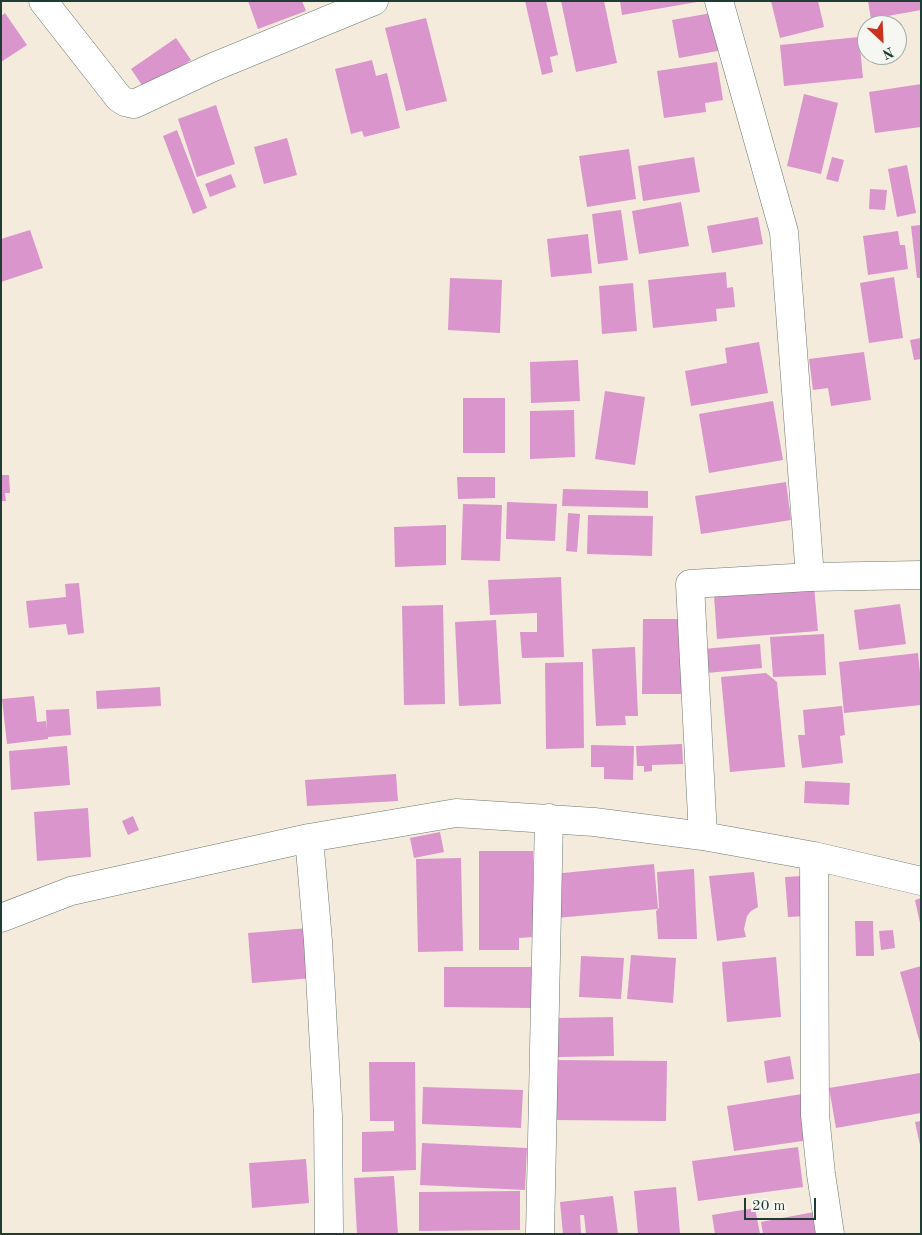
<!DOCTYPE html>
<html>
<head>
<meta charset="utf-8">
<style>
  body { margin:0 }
  #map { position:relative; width:922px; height:1235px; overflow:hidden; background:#f4ebdc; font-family:"Old Standard TT",serif }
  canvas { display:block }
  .frame { position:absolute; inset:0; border:2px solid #1f3d34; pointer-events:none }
  .north { position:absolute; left:857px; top:15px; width:50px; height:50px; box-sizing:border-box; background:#f6f6f2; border:1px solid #a0aca6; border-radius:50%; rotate:155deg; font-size:14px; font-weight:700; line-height:20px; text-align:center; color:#1f3d34 }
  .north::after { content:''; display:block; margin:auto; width:18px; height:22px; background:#c8321e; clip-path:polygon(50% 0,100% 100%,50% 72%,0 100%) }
  .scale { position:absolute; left:744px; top:1198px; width:72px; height:22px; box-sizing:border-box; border:2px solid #1f3d34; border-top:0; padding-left:6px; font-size:15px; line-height:18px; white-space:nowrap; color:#1f3d34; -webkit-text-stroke:4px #f6f6f2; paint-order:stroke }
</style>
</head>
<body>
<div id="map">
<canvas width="922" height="1235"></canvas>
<div class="frame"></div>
<div class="north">N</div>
<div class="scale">20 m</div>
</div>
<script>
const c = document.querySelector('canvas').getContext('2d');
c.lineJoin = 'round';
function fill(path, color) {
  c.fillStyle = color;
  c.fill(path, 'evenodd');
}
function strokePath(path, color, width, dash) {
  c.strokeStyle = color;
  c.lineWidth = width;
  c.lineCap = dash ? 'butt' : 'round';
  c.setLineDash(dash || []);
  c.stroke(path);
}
const building = new Path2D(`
  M248,1H302L306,11L258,29Z
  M525,1H546L558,55L550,57L553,72L542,75Z
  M561,1H604L617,63L576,72Z
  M620,1H697V2L622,15Z
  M771,1H818L824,27L780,38Z
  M868,1H921V10L871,19Z
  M717,12L723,50L679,58L672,20Z
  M5,13L27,45L1,62V16Z
  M426,18L447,101L406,111L385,28Z
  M859,37L863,78L784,86L780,45Z
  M176,38L191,60L146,91L131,69Z
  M372,60L376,76L387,73L400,128L364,137L362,131L351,134L335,69Z
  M717,62L723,100L705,103L706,112L664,118L657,71Z
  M921,84V127L875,133L869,92Z
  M804,94L838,103L821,174L787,166Z
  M216,105L235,164L197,177L178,119Z
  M177,130L207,208L193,214L163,136Z
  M287,138L297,175L264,184L254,147Z
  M629,149L636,199L587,207L579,156Z
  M694,157L700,192L643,201L638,166Z
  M832,157L844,160L838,182L826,179Z
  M907,165L916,213L897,217L888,169Z
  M231,174L236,187L210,197L205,184Z
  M870,189L887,190L885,210L869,209Z
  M681,202L689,246L639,254L632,211Z
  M621,210L628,260L598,264L592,214Z
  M758,217L763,244L712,253L707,226Z
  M921,225V278H917L911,226Z
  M30,230L43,268L1,282V239Z
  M898,231L900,245H905L908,269L868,275L863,236Z
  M588,234L592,273L551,277L547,239Z
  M726,272L727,288L733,287L735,307L716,309L717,321L653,328L648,280Z
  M894,277L903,338L869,343L860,283Z
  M450,278L502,280L500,333L448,330Z
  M633,283L637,331L602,334L599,286Z
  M921,338V359L914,360L910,340Z
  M759,342L768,393L691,406L685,371L727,363L725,348Z
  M864,352L871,400L831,406L828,388L813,390L809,359Z
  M578,360L580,401L531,403L530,362Z
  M605,391L645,397L635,465L595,459Z
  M463,398H505V453H463Z
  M773,401L783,460L709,473L699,414Z
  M574,410L575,457L530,459V411Z
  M1,475H9L10,493H5L6,501H1Z
  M457,477H495V498L458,499Z
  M786,482L791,520L701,534L695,496Z
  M563,489L648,491V508L562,506Z
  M507,502L557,504L555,541L506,539Z
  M463,504L502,505L500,561L461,560Z
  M568,513L580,514L577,552L566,551Z
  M588,515L653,516L652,556L587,554Z
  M446,525V565L395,567L394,527Z
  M561,577L564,657L522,658L520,632H537V613L490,615L488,580Z
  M79,583L84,633L68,635L66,624L29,628L26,601L66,597L65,584Z
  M814,586L818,631L717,639L714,595Z
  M900,604L906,644L859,650L854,610Z
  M443,605L445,704L404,705L402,606Z
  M643,619H684L683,694H642Z
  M496,620L501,704L459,706L455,622Z
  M824,634L826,675L773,677L770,637Z
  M760,644L762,668L706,673L703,649Z
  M635,647L638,716H625L626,725L596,726L592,649Z
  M918,653L921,683V705L844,713L839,662Z
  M583,662L584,748L546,749L545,663Z
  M766,673L777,682L785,767L730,772L721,677Z
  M160,687L161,706L97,709L96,691Z
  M34,696L37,722L46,721L47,731L46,710L69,709L71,735L48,737V739L7,744L2,699Z
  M842,706L845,735L840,736L843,763L802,768L798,735H805L803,710Z
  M682,744L683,764L652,765V771L644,772V766H637L636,746Z
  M591,745L634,746L633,780L604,779V767H591Z
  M67,746L70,785L11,790L9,751Z
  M396,774L398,801L307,806L305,780Z
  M805,781L850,783L849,805L804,803Z
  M88,808L91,857L37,861L34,812Z
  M133,816L139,830L128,835L122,821Z
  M440,832L444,852L414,858L410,838Z
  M479,851H533V937L519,938V950H479Z
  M461,858L463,951L418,952L416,859Z
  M654,864L658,909L556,918L553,874Z
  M694,869L697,939H658L656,911L659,908L657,872Z
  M754,872L758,907L751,911L747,916L744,929L746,937L717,941L709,876Z
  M804,876L806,916L788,917L785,877Z
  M921,898V923H920L915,900Z
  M855,921H873L874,956H856Z
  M309,928L313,978L252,983L248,933Z
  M893,930L895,948L881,950L879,931Z
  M631,955L676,958L673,1003L627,999Z
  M581,956L624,958L621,999L579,997Z
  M776,957L781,1017L727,1022L722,962Z
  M921,966V1043H920L900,972Z
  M444,967H532L531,1008L444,1007Z
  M613,1017L614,1056L558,1057V1018Z
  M790,1056L794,1079L767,1083L764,1061Z
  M555,1060L667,1061L666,1121L554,1120Z
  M369,1062H415L416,1170L362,1172V1132L394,1131V1121H370Z
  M920,1073L921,1113L836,1128L829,1088Z
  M423,1087L523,1090L521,1128L422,1124Z
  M802,1094L809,1140L734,1151L727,1106Z
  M921,1121V1145H920L915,1122Z
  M422,1143L527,1148L525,1190L420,1185Z
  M798,1147L803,1187L698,1201L692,1161Z
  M306,1159L309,1203L252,1208L249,1163Z
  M394,1176L398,1234H357L354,1178Z
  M676,1187L680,1234H638L634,1191Z
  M520,1191V1230L419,1231V1192Z
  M613,1196L618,1234H586L584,1215H580L581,1234H563L560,1202Z
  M755,1208L760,1234H715L712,1215Z
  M814,1212L819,1234H763L761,1222Z`);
const minor = new Path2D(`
  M43,1L119,98L125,102L134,104L211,68L374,1
  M719,1L784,232L810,577
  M703,836L690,584L810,577L921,575
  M309,838L318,941L328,1116L329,1234
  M814,856L815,1115L821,1174L830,1234
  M1,918L71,891L309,838L456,813L594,822L703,836L814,856L921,881
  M540,1234L549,818`);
fill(building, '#d995cc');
strokePath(minor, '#6a7a6f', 29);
strokePath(minor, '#fff', 28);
</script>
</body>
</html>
